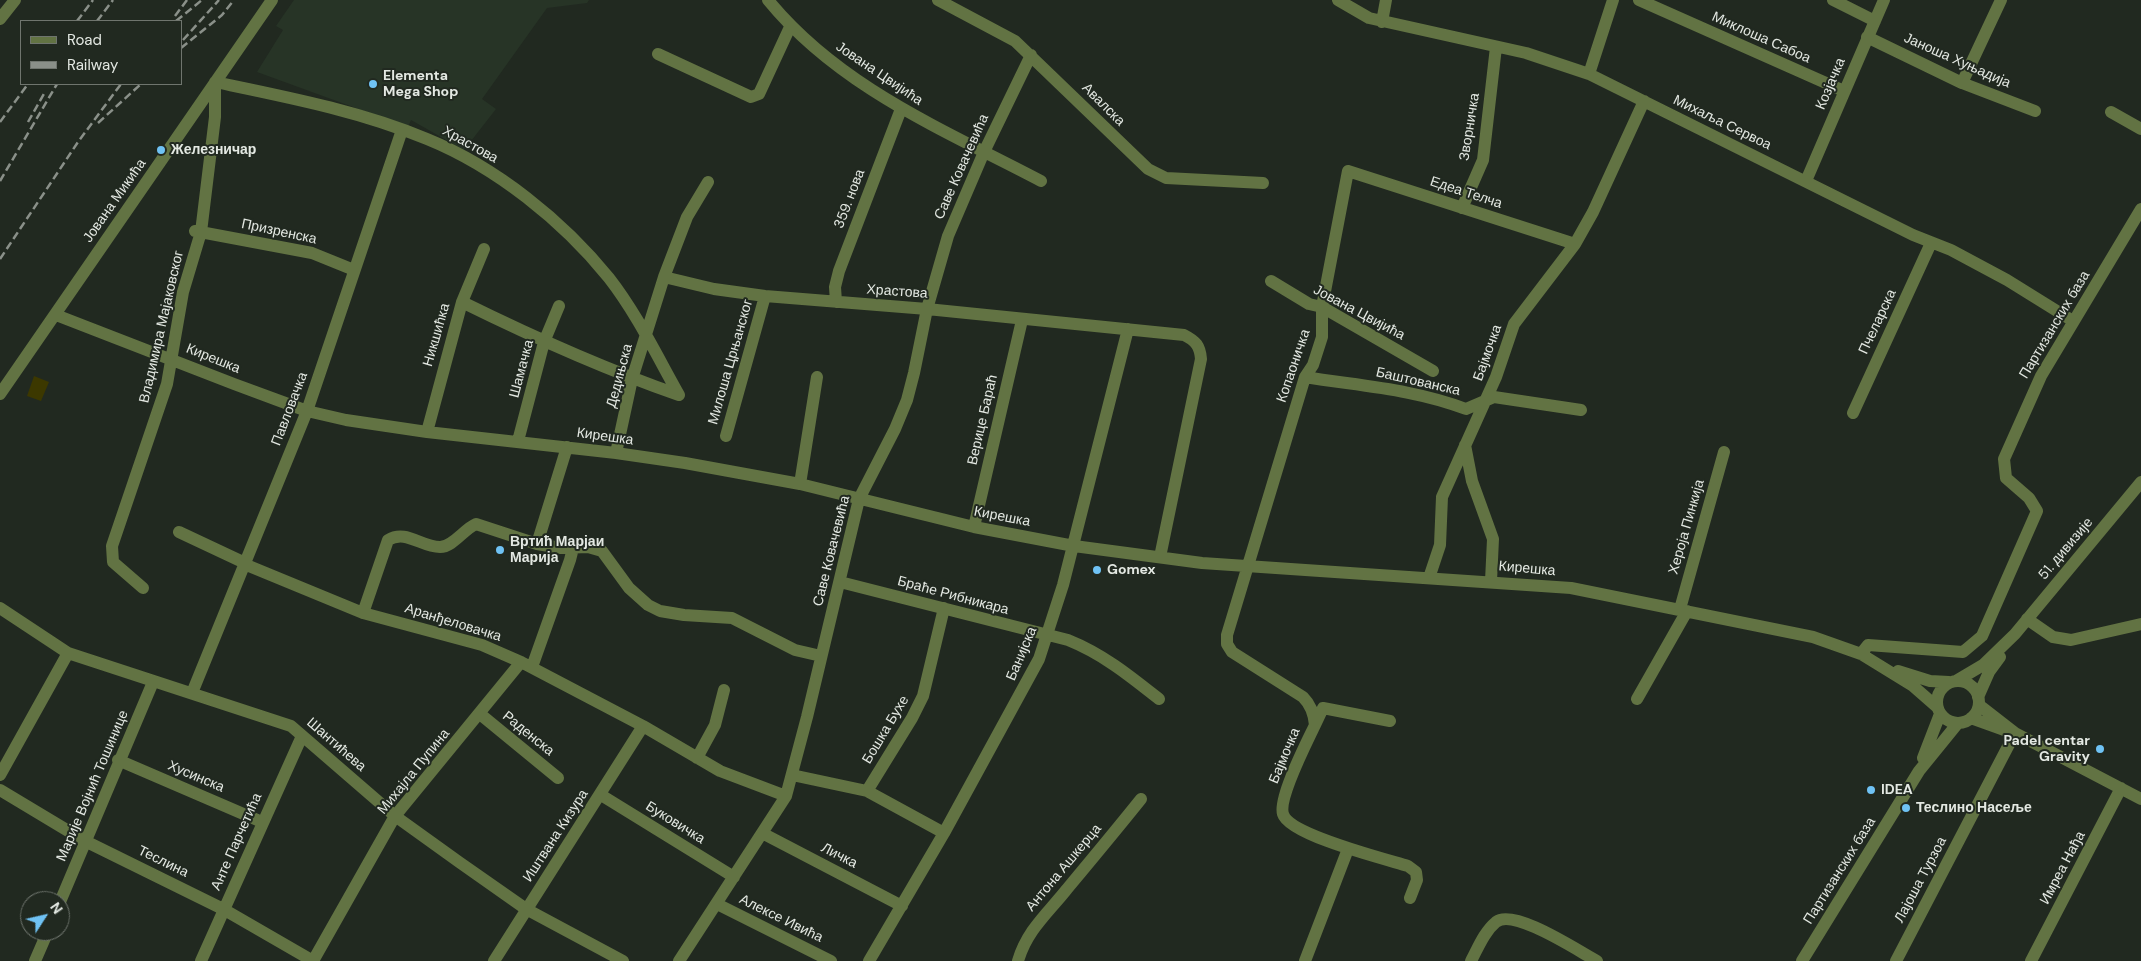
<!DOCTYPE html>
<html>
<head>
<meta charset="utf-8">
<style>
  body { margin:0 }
  #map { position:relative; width:2141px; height:961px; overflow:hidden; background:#212920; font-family:"DM Sans",sans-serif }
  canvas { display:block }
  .legend { position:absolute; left:20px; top:20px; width:162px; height:65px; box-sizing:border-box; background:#212920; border:1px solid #6f756e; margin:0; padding:6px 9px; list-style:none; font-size:15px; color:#e3e8e2 }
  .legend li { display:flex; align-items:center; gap:10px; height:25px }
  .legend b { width:25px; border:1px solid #6f756e }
  .north { position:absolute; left:20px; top:891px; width:50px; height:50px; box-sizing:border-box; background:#212920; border:1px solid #6f756e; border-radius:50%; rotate:55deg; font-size:14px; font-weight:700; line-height:20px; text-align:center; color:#e3e8e2 }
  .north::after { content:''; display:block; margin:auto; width:18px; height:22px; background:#6fc2f4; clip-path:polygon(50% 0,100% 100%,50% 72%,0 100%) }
</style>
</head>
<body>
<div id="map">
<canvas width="2141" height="961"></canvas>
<ul class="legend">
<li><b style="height:6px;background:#627343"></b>Road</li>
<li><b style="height:6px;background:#8a9089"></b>Railway</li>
</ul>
<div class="north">N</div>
</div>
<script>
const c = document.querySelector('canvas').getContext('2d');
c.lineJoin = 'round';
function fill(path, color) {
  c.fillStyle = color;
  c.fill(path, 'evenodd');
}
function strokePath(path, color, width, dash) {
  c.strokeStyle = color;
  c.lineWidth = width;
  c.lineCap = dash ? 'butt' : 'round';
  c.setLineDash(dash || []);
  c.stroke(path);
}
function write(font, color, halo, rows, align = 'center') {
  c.font = font + ' "DM Sans",sans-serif';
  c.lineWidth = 4;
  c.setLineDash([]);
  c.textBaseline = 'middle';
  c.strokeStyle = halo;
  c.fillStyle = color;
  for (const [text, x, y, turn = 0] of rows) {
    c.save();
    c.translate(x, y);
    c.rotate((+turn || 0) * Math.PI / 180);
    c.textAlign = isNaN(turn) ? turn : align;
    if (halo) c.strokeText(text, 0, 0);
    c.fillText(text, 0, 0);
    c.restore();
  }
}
const built = new Path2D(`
  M294,0H589L587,3L547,8L482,99L496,109L464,150L411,120L408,127L257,72L283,30L276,26Z`);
const green = new Path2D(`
  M34,376L49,382L41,401L27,396Z`);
const minor = new Path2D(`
  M768,0C839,87 944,130 1041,181
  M938,0L1015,41L1148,169L1166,178L1263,183
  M1338,0L1369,18L1526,53L1589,74L1913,235L1951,250L2007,280L2073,321
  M1639,0L1844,91
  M1833,0L1875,21
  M0,19L15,0
  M1382,22L1386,0
  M1867,37L1962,83L2035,111
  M658,54L751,97L759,94L790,27
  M1589,74L1613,0
  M1962,83L2001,0
  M2111,112L2141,129
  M1806,181L1884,0
  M1462,208L1483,160L1496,47
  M195,231L312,253L354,270
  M664,277L714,289L765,296L927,309L1184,335C1196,341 1200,346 1201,359L1160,557
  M1271,281L1309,304L1322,307L1433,371
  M462,302C533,337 604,369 679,395
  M836,302L835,287L839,271L901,109
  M56,315L234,384L307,411L346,420L427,432L616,453L685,463L800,484L974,527L1074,546L1202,563L1571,588L1813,637L1861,654L1913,686L1937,707
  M1305,377C1360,386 1414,389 1466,409L1494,397L1581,410
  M0,394L272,0
  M1853,413L1931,243
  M427,432L462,302L484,249
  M726,436L765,296
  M518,441L544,342L559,306
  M1465,445L1472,481L1493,539L1491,581
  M616,453L632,379L664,277L687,217L708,182
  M800,484L817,377
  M974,527L1022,320
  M179,532L245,563
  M537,544L567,447
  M244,564L363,613L482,645L521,662L643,726L720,771L786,796
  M1429,578L1440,545L1442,497L1496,377L1514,324L1575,244L1593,212L1644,101
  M840,582L1068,640C1103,654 1130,676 1159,699
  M143,588L113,562L112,546L167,384L183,292L201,232L215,117V82C287,97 360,111 427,139C496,167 563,221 609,278C637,314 657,356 679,395
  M0,608L68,653L291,726L395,816L459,862L526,909L623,961
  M1680,609L1724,452
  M363,613L388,540C406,529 421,547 440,547C453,547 464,529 476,524L537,544L561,548L588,547L602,551L629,588L648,605L660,611L684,615L732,618L795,650L821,656
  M2027,619L2053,637L2071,640L2141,624
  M1861,654L1868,645L1963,652L1982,636L2037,511L2029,498L2006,478L2004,459L2041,376L2141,209
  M532,667L570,560L573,548
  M1898,671L1930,681L1949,682
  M1937 702a21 21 0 1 1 42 0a21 21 0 1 1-42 0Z
  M1956,681L1983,665L2015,634L2141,482
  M192,693L307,411L402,130
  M1978,697L1989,672L2000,657
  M1637,699L1687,611
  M1979,705L2015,733L2141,799
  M480,714L558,778
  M1971,718L2010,732
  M1315,725L1323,708L1390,721
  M697,758L715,725L724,690
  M1923,758L1940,714
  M118,760L262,822
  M0,775L68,653
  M792,775L867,791L944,833
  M0,790L85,841L223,909L313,961
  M867,791L912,718L923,696L944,608
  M601,795L734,877
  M762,833L902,906
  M1410,898L1417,880L1416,872L1408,866C1385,859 1289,835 1283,814C1278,798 1307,742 1315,725C1314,713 1311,705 1303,697L1232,652L1227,644V635L1305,377L1313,365L1322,337V307L1348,171L1575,244
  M60,902L153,682
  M717,904L831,961
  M35,961L48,931
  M201,961L302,736
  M313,961L395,816L521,662
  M494,961L643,726
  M679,961L786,796L807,717L859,499L895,429L907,400L914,373L927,309L948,236L984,152L1031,55
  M869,961L944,833L1039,659L1063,585L1128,329
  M1018,961C1027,930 1048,913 1067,889C1092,859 1117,829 1141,799
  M1305,961L1348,849
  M1471,961C1478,948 1484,932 1496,922C1514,908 1578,951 1597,961
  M1802,961L1919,771L1958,723
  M1896,961L2015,733
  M2031,961L2121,788`);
const rail = new Path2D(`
  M175,16L187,0
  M77,21L93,0
  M97,21L113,0
  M176,21L202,0
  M183,40L219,0
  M181,48L222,15L234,0
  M0,122L28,84
  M28,122L45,92
  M98,123L141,84
  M0,181L57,84
  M0,259L78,142L121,84`);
const markers = [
  [373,84,5,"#6fc2f4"],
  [161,150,5,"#6fc2f4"],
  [500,550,5,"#6fc2f4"],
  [1097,570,5,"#6fc2f4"],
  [2100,749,5,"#6fc2f4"],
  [1871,790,5,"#6fc2f4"],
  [1906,808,5,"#6fc2f4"]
];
const streetNames = [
  ["Миклоша Сабоа",1761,38,24],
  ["Јаноша Хуњадија",1957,61,24],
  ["Јована Цвијића",879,74,34],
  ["Козјачка",1831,84,-67],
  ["Авалска",1103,105,45],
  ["Михаља Сервоа",1722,123,26],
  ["Зворничка",1470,127,-81],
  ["Храстова",470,145,29],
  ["Саве Ковачевића",962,167,-66],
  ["Едеа Телча",1466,193,18],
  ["359. нова",850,199,-69],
  ["Јована Микића",115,201,-55],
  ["Призренска",279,232,12],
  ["Храстова",897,292,4],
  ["Јована Цвијића",1359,313,28],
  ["Пчеларска",1878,322,-65],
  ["Партизанских база",2055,325,-59],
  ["Владимира Мајаковског",162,327,-77],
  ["Никшићка",437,335,-74],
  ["Бајмочка",1488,353,-70],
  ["Кирешка",213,359,22],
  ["Милоша Црњанског",731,362,-74],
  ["Копаоничка",1294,366,-71],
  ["Шамачка",522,369,-75],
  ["Дедињска",620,376,-75],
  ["Баштованска",1418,382,13],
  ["Павловачка",290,409,-69],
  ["Верице Бараћ",983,420,-77],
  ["Кирешка",605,437,8],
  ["Кирешка",1002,517,11],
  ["Хероја Пинкија",1687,527,-74],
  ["51. дивизије",2066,549,-50],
  ["Саве Ковачевића",832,551,-76],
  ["Кирешка",1527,569,5],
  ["Браће Рибникара",953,596,15],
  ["Аранђеловачка",453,623,17],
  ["Банијска",1022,654,-67],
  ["Бошка Бухе",886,730,-59],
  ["Раденска",528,734,39],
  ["Шантићева",336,745,41],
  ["Бајмочка",1285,756,-67],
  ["Михајла Пупина",414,772,-51],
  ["Хусинска",196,777,23],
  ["Марије Војнић Тошинице",93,786,-67],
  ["Буковичка",675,823,32],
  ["Иштвана Кизура",556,836,-57],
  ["Анте Парчетића",237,842,-66],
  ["Личка",839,856,27],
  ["Теслина",163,862,26],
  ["Антона Ашкерца",1064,868,-50],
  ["Имреа Нађа",2063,868,-62],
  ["Партизанских база",1840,871,-58],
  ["Лајоша Турзоа",1921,880,-62],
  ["Алексе Ивића",781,919,26]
];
const poiNames = [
  ["Elementa",383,76],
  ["Mega Shop",383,92],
  ["Железничар",171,150],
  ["Вртић Марјаи",510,542],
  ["Марија",510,558],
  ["Gomex",1107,570],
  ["Padel centar",2090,741,"right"],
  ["Gravity",2090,757,"right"],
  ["IDEA",1881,790],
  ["Теслино Насеље",1916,808]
];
fill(built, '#273426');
fill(green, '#3c3800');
strokePath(minor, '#627343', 12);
strokePath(rail, '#8a9089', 2.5, [8, 4]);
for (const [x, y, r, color] of markers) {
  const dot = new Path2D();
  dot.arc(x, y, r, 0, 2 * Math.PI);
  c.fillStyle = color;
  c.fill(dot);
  strokePath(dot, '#212920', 2);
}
write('14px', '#e3e8e2', '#212920', streetNames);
write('bold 14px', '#e3e8e2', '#212920', poiNames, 'left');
</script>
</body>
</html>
